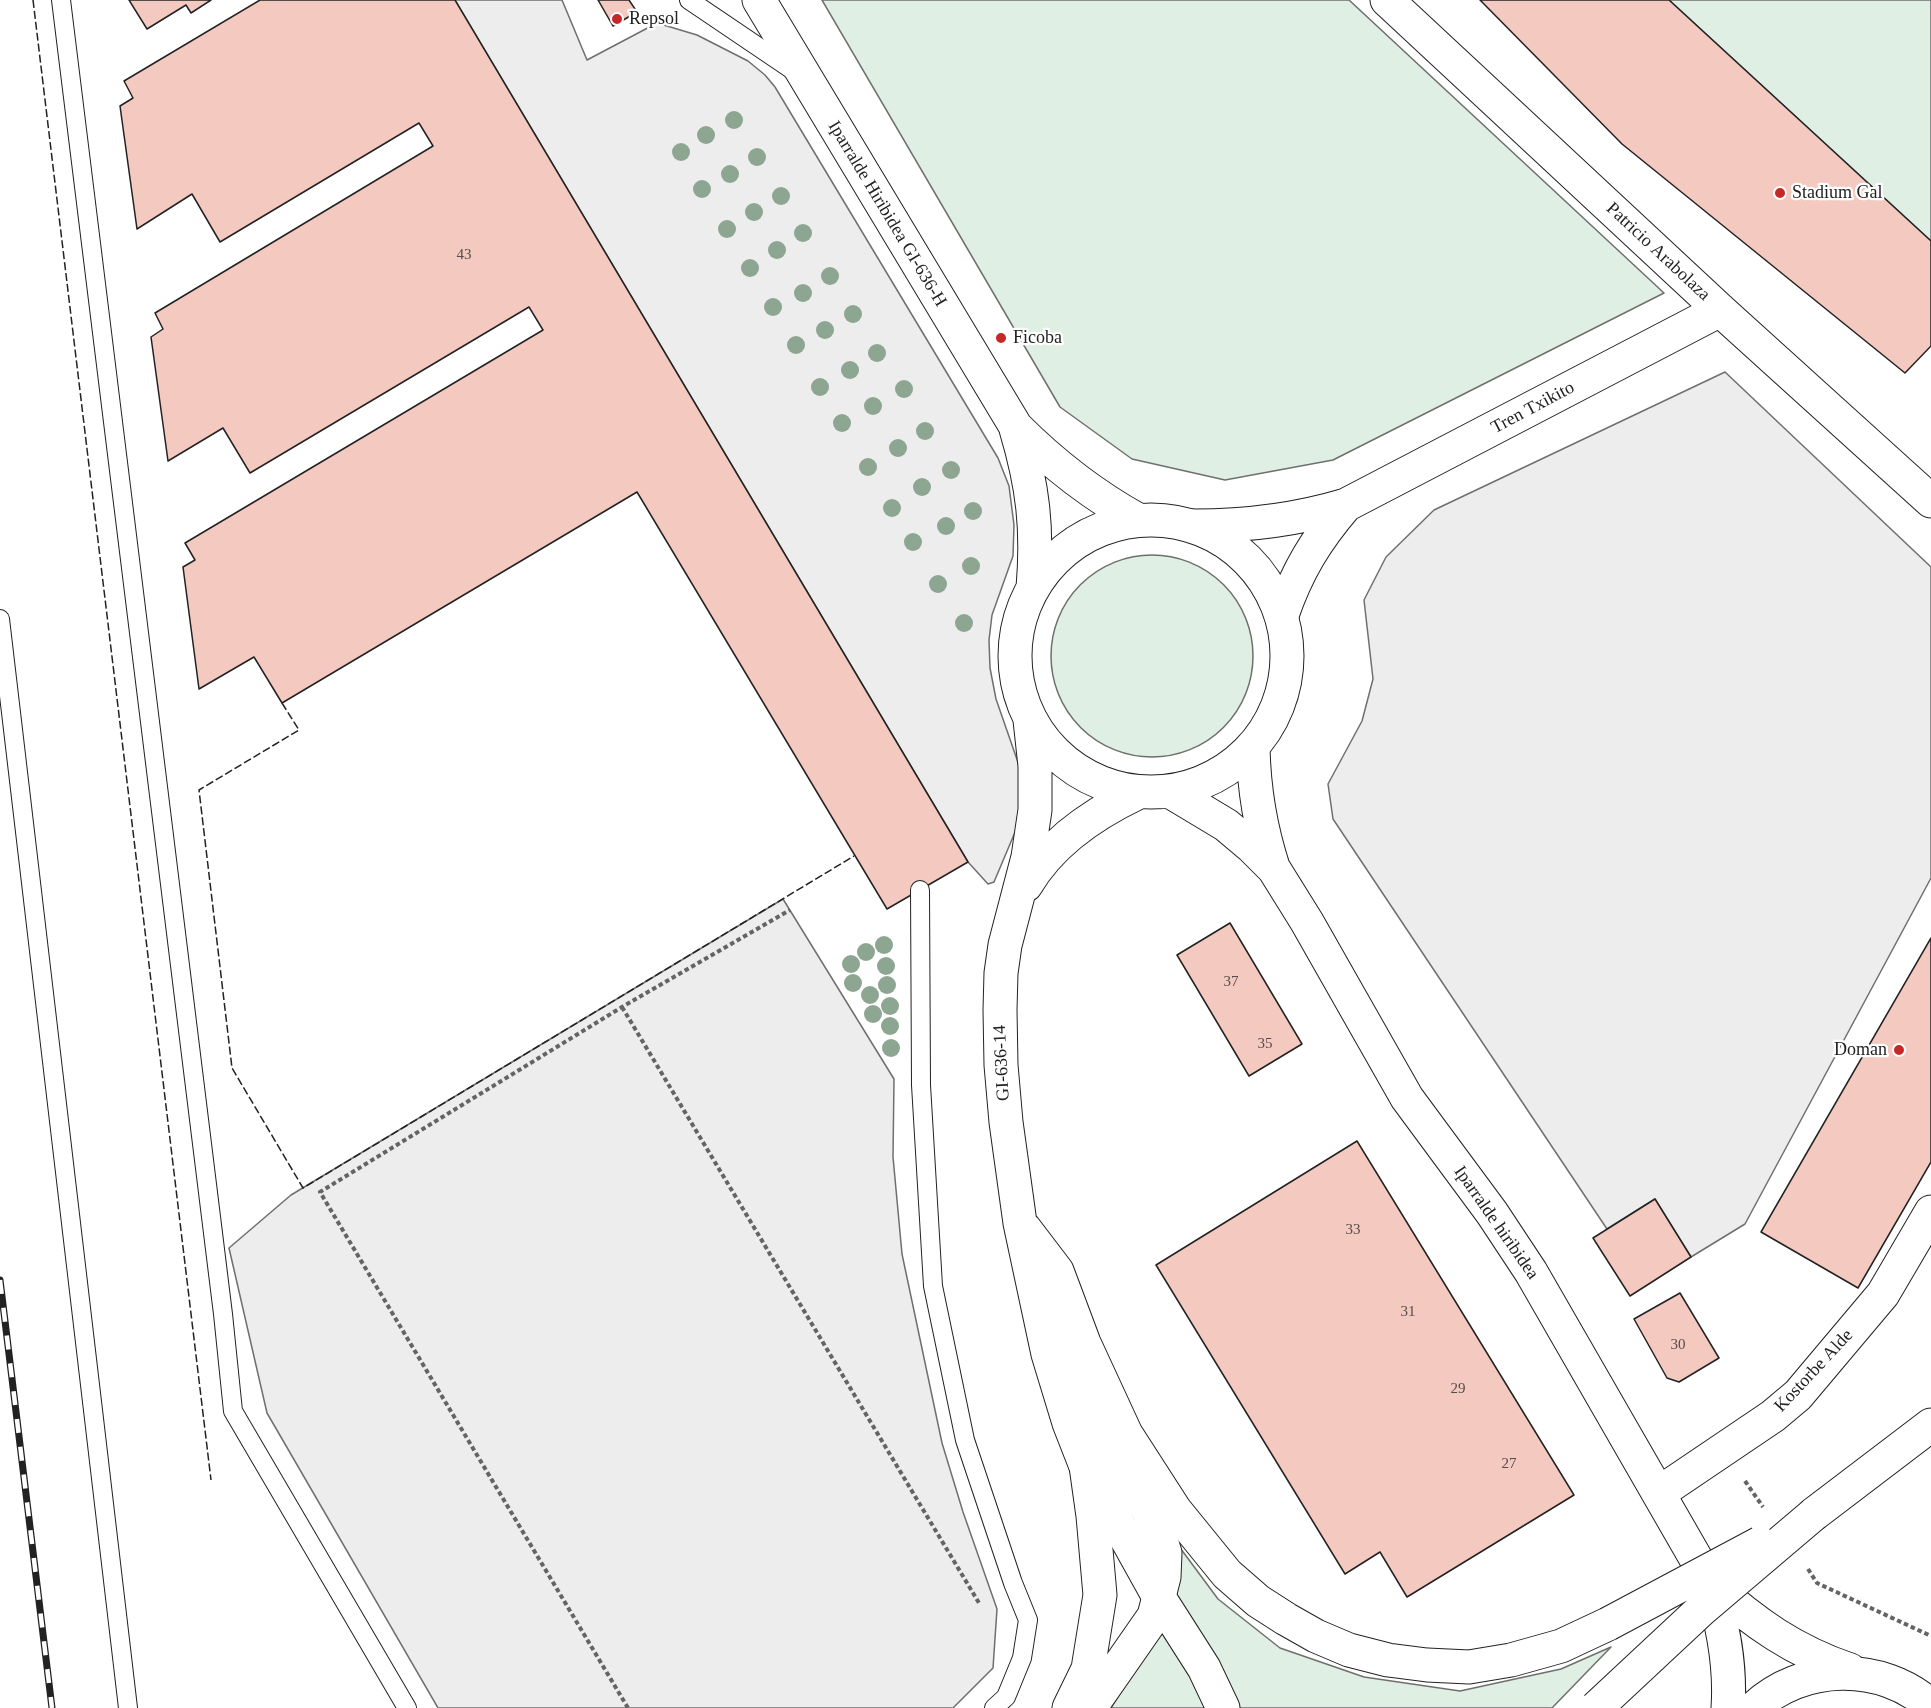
<!DOCTYPE html>
<html>
<head>
<meta charset="utf-8">
<style>
  body { margin:0 }
  canvas { display:block; background:#fff }
</style>
</head>
<body>
<canvas width="1931" height="1708"></canvas>
<script>
const c = document.querySelector('canvas').getContext('2d');
c.lineJoin = 'round';
function fill(path, color) {
  c.fillStyle = color;
  c.fill(path, 'evenodd');
}
function strokePath(path, color, width, dash) {
  c.strokeStyle = color;
  c.lineWidth = width;
  c.lineCap = dash ? 'butt' : 'round';
  c.setLineDash(dash || []);
  c.stroke(path);
}
function write(font, color, halo, rows, align = 'center') {
  c.font = font + ' Georgia,serif';
  c.lineWidth = 4.5;
  c.setLineDash([]);
  c.textBaseline = 'middle';
  c.strokeStyle = halo;
  c.fillStyle = color;
  for (const [text, x, y, turn = 0] of rows) {
    c.save();
    c.translate(x, y);
    c.rotate((+turn || 0) * Math.PI / 180);
    c.textAlign = isNaN(turn) ? turn : align;
    if (halo) c.strokeText(text, 0, 0);
    c.fillText(text, 0, 0);
    c.restore();
  }
}
const green = new Path2D(`
  M822,0H1349L1664,293L1333,460L1225,480L1132,459L1060,407Z
  M1669,0H1931V241Z
  M1051 656a101 101 0 1 1 202 0a101 101 0 1 1-202 0Z
  M1172,1537L1218,1599L1280,1648L1364,1677L1460,1691L1561,1669L1611,1647L1552,1708H1236L1173,1594Z
  M1161,1627L1192,1679L1205,1708H1111Z`);
const parking = new Path2D(`
  M455,0H562L587,60L657,23L697,35L748,61L765,75L775,87L998,458L1009,486L1014,525L1013,556L992,615L989,640L990,668L996,699L1021,771V818L994,882L988,884L968,862Z
  M1725,372L1931,567V878L1745,1224L1691,1257L1655,1199L1607,1229L1333,819L1328,784L1362,721L1373,679L1364,600L1386,557L1434,510Z
  M783,899L894,1079L893,1157L902,1254L942,1443L963,1512L997,1609L993,1668L953,1708H438L267,1413L229,1248L291,1195Z`);
const building = new Path2D(`
  M129,0H211L191,13L186,5L147,29Z
  M260,0H455L968,862L887,909L637,492L282,703L254,657L199,689L183,567L195,560L185,543L543,330L529,307L250,473L223,428L168,461L151,337L163,329L155,313L433,146L419,123L220,242L192,194L137,229L120,106L133,98L124,81Z
  M598,0H629L637,12L613,26Z
  M1480,0H1669L1931,241V346L1905,373L1622,144Z
  M1230,923L1302,1044L1249,1076L1177,955Z
  M1931,938V1162L1858,1288L1761,1232Z
  M1357,1141L1574,1495L1407,1597L1380,1552L1345,1574L1156,1265Z
  M1655,1199L1691,1257L1630,1296L1593,1238Z
  M1680,1293L1719,1358L1679,1382L1667,1378L1634,1319Z`);
const path = new Path2D(`
  M622,1007L979,1603
  M1745,1481L1763,1507
  M1808,1569L1817,1583L1931,1636
  M628,1708L320,1192L622,1007L790,910`);
const service = new Path2D(`
  M61,0L223,1314L233,1411L407,1708
  M689,0L794,71
  M0,619L128,1708
  M920,890L921,1085L933,1286L965,1440L1013,1583L1028,1620L1022,1658L1006,1697L994,1708`);
const minor = new Path2D(`
  M1387,0L1720,310L1931,501
  M1194,526C1247,526 1296,520 1346,505L1720,310
  M1282,615C1297,571 1316,540 1346,505
  M1046,1280L1065,1347L1089,1404L1115,1458L1148,1510L1159,1533L1165,1553L1164,1577L1154,1616L1090,1708
  M1659,1493L1773,1416L1798,1395L1883,1294L1931,1212
  M1069,1708L1088,1669L1100,1595L1093,1516L1086,1466`);
const primary = new Path2D(`
  M759,0L1016,427C1054,465 1091,494 1138,520
  M1016,429C1033,486 1038,529 1033,588
  M1015 656a136 136 0 1 1 272 0a136 136 0 1 1-272 0Z
  M1030,720L1035,766V810L1028,857L1005,945L1001,973L1000,1010L1001,1065L1006,1122L1020,1223L1048,1354L1069,1423L1085,1464L1160,1599L1204,1668L1223,1708
  M1253,748C1254,790 1260,827 1273,867
  M1171,792L1226,825L1251,846L1274,869L1307,922L1407,1098L1492,1213L1531,1272L1710,1583C1723,1624 1731,1664 1728,1708
  M1026,885C1051,842 1093,814 1137,793
  M1025,1229L1057,1271L1084,1343L1126,1434L1175,1510L1227,1574L1258,1601L1286,1619L1316,1636L1349,1650L1388,1660L1427,1665L1469,1667L1511,1660L1561,1646L1608,1624
  M1814,1514L1931,1425
  M1710,1583C1754,1623 1794,1651 1850,1670
  M1754,1708C1802,1663 1881,1661 1931,1706`);
const rail = new Path2D(`
  M0,1280L52,1708`);
const primaryBridge = new Path2D(`
  M1608,1624L1760,1543
  M1596,1708L1701,1610L1814,1514`);
const fence = new Path2D(`
  M33,0L211,1480
  M282,703L299,730L199,790L232,1068L303,1188L854,856`);
const trees = [
  [734,120],
  [706,135],
  [681,152],
  [757,157],
  [730,174],
  [702,189],
  [781,196],
  [754,212],
  [727,229],
  [803,233],
  [777,250],
  [750,268],
  [830,276],
  [803,293],
  [773,307],
  [853,314],
  [825,330],
  [796,345],
  [877,353],
  [850,370],
  [820,387],
  [904,389],
  [873,406],
  [842,423],
  [925,431],
  [898,448],
  [868,467],
  [951,470],
  [922,487],
  [892,508],
  [973,511],
  [946,526],
  [913,542],
  [971,566],
  [938,584],
  [964,623],
  [884,945],
  [866,952],
  [851,964],
  [886,966],
  [853,983],
  [887,985],
  [870,995],
  [890,1006],
  [873,1014],
  [890,1026],
  [891,1048]
];
const markers = [
  [617,19,6,"#c62828"],
  [1780,193,6,"#c62828"],
  [1001,338,6,"#c62828"],
  [1899,1050,6,"#c62828"]
];
const numberNames = [
  ["43",464,255],
  ["37",1231,982],
  ["35",1265,1044],
  ["33",1353,1230],
  ["31",1408,1312],
  ["30",1678,1345],
  ["29",1458,1389],
  ["27",1509,1464]
];
const poiNames = [
  ["Repsol",629,19],
  ["Stadium Gal",1792,193],
  ["Ficoba",1013,338],
  ["Doman",1887,1050,"right"]
];
const streetNames = [
  ["Iparralde Hiribidea GI-636-H",887,214,59],
  ["Patricio Arabolaza",1658,252,43],
  ["Tren Txikito",1533,408,-28],
  ["GI-636-14",1002,1063,-93],
  ["Iparralde hiribidea",1496,1223,55],
  ["Kostorbe Alde",1814,1371,-47]
];
fill(green, '#e0efe3');
strokePath(green, '#6f6f6f', 1.5);
fill(parking, '#ededed');
strokePath(parking, '#6f6f6f', 1.5);
fill(building, '#f3c9c0');
strokePath(building, '#222', 1.5);
strokePath(service, '#222', 20);
strokePath(minor, '#222', 35);
strokePath(primary, '#222', 35);
strokePath(path, '#646464', 4, [4.5, 3]);
strokePath(service, '#fff', 18);
strokePath(minor, '#fff', 33);
strokePath(primary, '#fff', 33);
strokePath(rail, '#222', 7);
strokePath(rail, '#fff', 4.5, [14]);
strokePath(primaryBridge, '#222', 35, []);
strokePath(primaryBridge, '#fff', 33);
strokePath(fence, '#222', 1.5, [8, 3]);
c.fillStyle = '#8da692';
for (const [x, y] of trees) {
  c.beginPath();
  c.arc(x, y, 9, 0, 2 * Math.PI);
  c.fill();
}
for (const [x, y, r, color] of markers) {
  const dot = new Path2D();
  dot.arc(x, y, r, 0, 2 * Math.PI);
  c.fillStyle = color;
  c.fill(dot);
  strokePath(dot, '#fff', 2);
}
write('15px', '#564c4a', null, numberNames);
write('18px', '#222', '#fff', poiNames, 'left');
write('18px', '#222', '#fff', streetNames);
</script>
</body>
</html>
